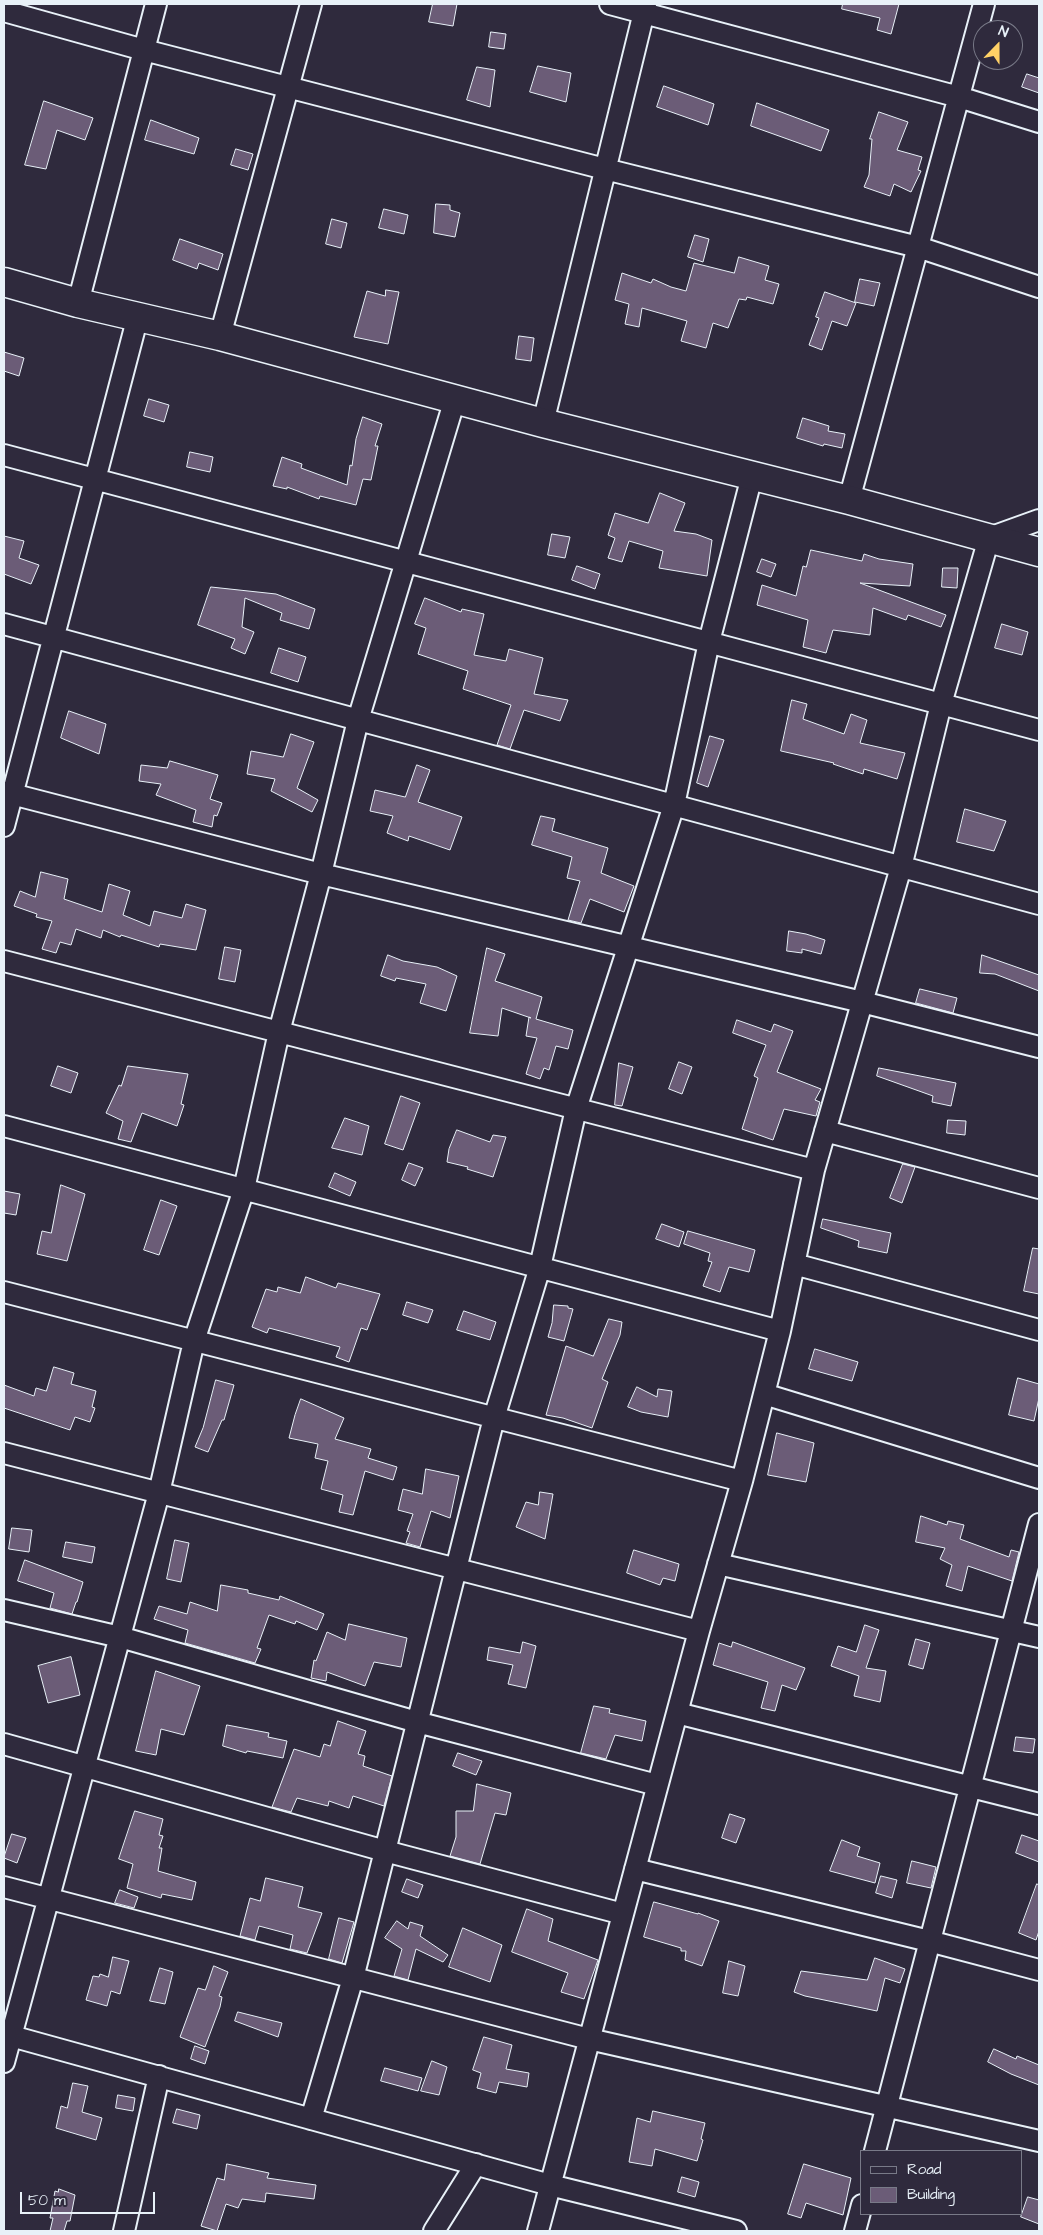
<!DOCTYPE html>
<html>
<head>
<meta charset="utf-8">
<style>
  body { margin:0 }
  #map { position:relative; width:1043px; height:2235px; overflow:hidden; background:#2f2a3d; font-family:"Architects Daughter",sans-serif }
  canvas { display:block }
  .frame { position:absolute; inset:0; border:5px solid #e8f1f8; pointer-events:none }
  .legend { position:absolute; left:860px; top:2150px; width:162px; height:65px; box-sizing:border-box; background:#2f2a3d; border:1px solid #797a88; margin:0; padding:6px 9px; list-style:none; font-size:15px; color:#e8f1f8 }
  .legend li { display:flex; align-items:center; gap:10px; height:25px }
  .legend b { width:25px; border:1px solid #797a88 }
  .north { position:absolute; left:973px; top:20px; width:50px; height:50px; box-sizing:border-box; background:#2f2a3d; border:1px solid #797a88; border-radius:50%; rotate:22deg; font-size:14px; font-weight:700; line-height:20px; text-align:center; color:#e8f1f8 }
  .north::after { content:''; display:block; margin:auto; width:18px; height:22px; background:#ffd166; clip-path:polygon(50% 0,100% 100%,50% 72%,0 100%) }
  .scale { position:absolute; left:20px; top:2192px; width:135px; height:22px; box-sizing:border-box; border:2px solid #e8f1f8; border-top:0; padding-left:6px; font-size:15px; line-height:18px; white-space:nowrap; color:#e8f1f8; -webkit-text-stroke:4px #2f2a3d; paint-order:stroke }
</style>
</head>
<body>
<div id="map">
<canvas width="1043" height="2235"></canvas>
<div class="frame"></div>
<ul class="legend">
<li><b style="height:6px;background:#2f2a3d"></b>Road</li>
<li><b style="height:14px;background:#6b5c77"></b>Building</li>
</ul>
<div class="north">N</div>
<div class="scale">50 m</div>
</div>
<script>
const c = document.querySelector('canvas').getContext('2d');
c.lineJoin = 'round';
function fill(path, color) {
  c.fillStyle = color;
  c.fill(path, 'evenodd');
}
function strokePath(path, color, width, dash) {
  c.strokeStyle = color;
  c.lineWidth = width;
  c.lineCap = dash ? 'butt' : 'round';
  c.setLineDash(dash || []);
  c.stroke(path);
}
const building = new Path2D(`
  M433,4H457L453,26L429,22Z
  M843,4H899L891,34L877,30L880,18L842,9Z
  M491,32L506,34L504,49L489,47Z
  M538,66L571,73L566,102L530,92Z
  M477,67L495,70L490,107L467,100Z
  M1027,74L1039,78V93L1022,87Z
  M664,86L714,104L708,125L657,107Z
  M44,101L93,118L85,140L57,130L46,169L25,165Z
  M757,103L829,130L821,151L751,126Z
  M879,112L908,122L897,150L922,157L918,170L921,171L911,192L894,184L890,196L864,187L869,175L872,139H870Z
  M151,120L199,138L194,154L145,140Z
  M236,149L253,154L248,170L231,165Z
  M436,204L450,205V210L460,213L455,237L434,233Z
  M384,209L408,215L404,234L379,228Z
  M332,219L347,223L341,248L326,244Z
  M695,235L709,239L703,262L688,257Z
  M180,239L223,254L218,270L199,263L197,269L173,260Z
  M739,257L769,266L765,280L779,284L773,304L747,297L746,300L739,299L728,328L713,323L706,348L681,341L687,321L642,308L639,327L625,324L629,304L615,300L622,273L651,283L653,279L671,287L686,291L694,263L734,273Z
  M860,279L880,283L874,306L855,302Z
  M386,290L399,292L388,344L354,337L367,291L385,296Z
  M825,292L856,303L847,326L832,321L822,350L809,345L819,318L816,317Z
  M519,336L534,338L531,361L516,359Z
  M4,352L24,358L19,376L4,371Z
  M149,399L169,405L164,422L144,416Z
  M363,417L382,424L375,446H378L371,480L363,479L356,505L320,496L319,499L287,487V489L273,486L282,457L302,464L301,468L347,485L350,465L352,466L356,439Z
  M803,418L829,426L828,431L845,434L842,448L824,444L823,446L797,438Z
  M190,452L213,457L210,472L187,467Z
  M660,493L685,503L674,531L696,534L712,540L707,576L659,568L663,551L629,541L622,562L608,558L615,538L608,535L615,513L648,523Z
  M552,534L570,537L565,558L548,555Z
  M4,536L24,541L19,558L39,565L31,584L4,574Z
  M811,550L862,561L864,554L879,559L913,564L910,586L860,583L946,615L941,627L908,615L906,620L873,608L870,635L833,630L826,653L803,647L808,620L757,605L762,585L796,596L803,566L806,567Z
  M762,559L776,564L771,577L757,572Z
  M577,566L600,574L595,589L572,580Z
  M943,568H958L957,588L942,587Z
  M211,587L276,594L315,609L309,629L280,620L282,613L245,598L242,627L254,632L245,654L231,648L235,639L198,625Z
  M425,598L461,612L462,609L484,614L474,655L506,661L509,649L543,658L534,694L568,700L560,721L524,710L510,749L497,745L511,705L463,689L468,671L418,654L426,628L415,624Z
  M1002,624L1028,632L1022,655L995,648Z
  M279,648L306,657L298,682L271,673Z
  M792,700L807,704L803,719L844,734L851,714L867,720L860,743L905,753L897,779L864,769L863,774L833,764L834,763L781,751Z
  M69,711L106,724L99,754L61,738Z
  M291,734L314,742L297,788L318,800L312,812L271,791L275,779L247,774L251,751L283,757Z
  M710,736L724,740L708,787L697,783Z
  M170,761L218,775L210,799L222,803L217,816L214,815L212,827L193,822L196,810L156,795L161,784L139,781L141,765L167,768Z
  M417,765L430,770L418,802L462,817L450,850L409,836L408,841L387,833L393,816L370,811L375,790L405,797Z
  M965,809L1006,821L994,851L957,842Z
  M541,816L555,819L552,831L608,848L601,873L634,886L624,912L590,899L581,923L568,920L580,881L567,878L572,857L532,845Z
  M41,872L68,879L64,899L102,912L109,884L130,891L123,915L150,926L154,911L182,918L186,904L206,910L196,950L160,944L159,947L121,935L120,937L103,930L101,938L76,929L71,945L60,942L56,953L42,949L52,921L36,917L37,914L14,906L20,891L35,897Z
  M789,931L806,934L825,940L821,954L802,949V953L787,951Z
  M225,947L241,950L235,982L219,979Z
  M487,948L505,954L495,981L542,997L536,1019L573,1030L568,1049L556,1046L549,1070L544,1068L540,1079L526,1074L537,1038L526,1036L529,1017L531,1018L502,1008L498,1036L470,1033Z
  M388,955L403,961L437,967L457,976L446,1011L420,1003L426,984L396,978L395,981L381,976Z
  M982,955L1039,975V991L995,974L980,973Z
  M920,989L957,998L953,1013L916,1003Z
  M737,1020L771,1032L774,1024L793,1031L777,1072L821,1089L815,1100L820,1102L816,1116L784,1109L773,1140L742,1129L758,1078L754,1076L766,1045L733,1033Z
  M679,1062L692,1067L682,1094L669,1089Z
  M619,1063L633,1067L622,1106L615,1105Z
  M58,1066L78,1073L71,1093L51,1086Z
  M128,1066L188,1074L181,1104L184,1105L177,1126L142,1113L131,1142L118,1139L123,1121L106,1113L119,1085L121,1086Z
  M879,1068L956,1083L951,1106L932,1102L933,1096L877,1076Z
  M401,1096L420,1103L403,1150L385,1144Z
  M345,1118L369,1126L362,1155L332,1148Z
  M948,1120L966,1121L965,1135L947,1133Z
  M457,1130L490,1142L493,1135L506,1137L493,1177L467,1169L468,1167L447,1162L449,1149Z
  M409,1163L423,1168L415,1186L402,1180Z
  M903,1164L915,1167L902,1203L890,1198Z
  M335,1173L356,1182L350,1196L329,1187Z
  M61,1185L85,1194L67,1261L37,1254L42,1231L51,1233Z
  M4,1191L20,1194L16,1215L4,1213Z
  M161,1200L177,1206L159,1255L144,1250Z
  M823,1219L891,1233L887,1253L858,1247L859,1241L821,1228Z
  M662,1224L684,1232L679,1247L656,1239Z
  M688,1231L755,1250L749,1272L729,1267L720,1292L703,1286L712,1262L708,1261L710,1253L684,1244Z
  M1033,1248L1039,1249V1294L1024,1291Z
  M306,1277L336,1288L338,1283L380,1294L367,1330L361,1328L349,1362L336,1357L340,1347L269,1328L267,1333L252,1327L266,1289L277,1292L278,1287L300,1293Z
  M407,1302L433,1310L428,1323L403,1315Z
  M554,1305L568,1306V1308L573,1309L564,1341L548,1337L552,1323Z
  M464,1311L496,1322L490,1340L457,1330Z
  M609,1319L622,1322L620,1335L602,1379L608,1382L592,1428L563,1418L546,1415L566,1346L593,1356Z
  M815,1349L858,1362L852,1381L809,1369Z
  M54,1367L74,1373L71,1384L96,1391L92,1407L95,1408L90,1422L75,1417L70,1430L4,1408V1385L34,1396L36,1388L46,1391Z
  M1018,1378L1039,1384V1398L1034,1421L1009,1415Z
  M216,1380L234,1385L224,1420H222L208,1452L195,1447L203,1428Z
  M637,1387L657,1397L658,1389L672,1391L668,1417L641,1412L628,1407Z
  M301,1399L344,1418L335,1439L371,1449L368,1458L397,1467L393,1480L365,1471L353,1515L339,1512L343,1495L321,1489L328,1461L315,1458L318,1444L289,1438L295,1415Z
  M777,1433L814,1443L806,1482L768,1475Z
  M426,1469L459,1476L450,1518L431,1511L420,1547L406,1543L410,1532L407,1531L413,1514L398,1510L403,1489L422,1494Z
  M540,1492L553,1494L545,1539L516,1527L526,1502L538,1505Z
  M921,1516L947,1525L948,1521L964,1525L960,1539L1009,1557L1011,1550L1019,1552L1012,1581L968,1566L962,1591L946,1586L952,1565L940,1559L945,1548L916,1542Z
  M12,1528L32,1530L29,1552L9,1549Z
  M175,1540L189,1543L181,1582L167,1579Z
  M66,1542L95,1547L92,1563L63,1557Z
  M634,1550L679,1564L675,1581L663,1578L660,1585L627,1573Z
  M25,1560L83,1582L77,1602H76L72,1614L50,1608L54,1593L18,1581Z
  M221,1585L248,1590V1593L279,1600L280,1596L324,1614L317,1630L296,1621L295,1624L269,1615L257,1648L261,1649L255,1663L185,1643L188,1630L154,1619L159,1606L187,1614L190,1602L217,1611Z
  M349,1624L407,1638L401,1667L374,1662L365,1686L327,1672L326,1681L311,1678L314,1660L316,1661L327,1632L345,1640Z
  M865,1625L879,1630L866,1668L886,1671L880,1702L854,1696L859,1676L831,1666L838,1646L856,1652Z
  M916,1639L930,1643L923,1669L909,1665Z
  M523,1642L536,1646L526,1688L508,1684L513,1665L487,1660L489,1647L520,1653Z
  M733,1642L805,1668L796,1690L782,1685L775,1711L761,1708L768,1682L713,1665L719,1643L731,1647Z
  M71,1657L80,1695L48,1703L38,1666Z
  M156,1671L200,1686L184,1735L161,1729L156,1755L136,1751Z
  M594,1706L610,1709L609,1713L646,1721L642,1741L615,1735L606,1759L581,1753Z
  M338,1721L366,1731L358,1754L365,1756L363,1766L392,1776L384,1806L353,1796L349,1808L329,1801L328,1806L297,1798L291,1812L272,1807L294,1749L320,1757L324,1744L330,1746Z
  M227,1725L269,1733L268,1737L287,1741L283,1758L247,1751L246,1753L223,1746Z
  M1016,1737L1035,1739L1033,1753L1014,1751Z
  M458,1753L482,1761L476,1775L453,1766Z
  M477,1784L511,1793L506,1815L495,1813L480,1864L450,1856L456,1837V1811H473Z
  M135,1811L163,1819L159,1835L163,1836L159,1848H162L158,1871L196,1882L192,1900L162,1894L161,1898L127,1888L133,1864L119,1859Z
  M730,1814L745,1819L736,1843L722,1838Z
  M12,1834L26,1838L17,1863L4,1858Z
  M1022,1835L1039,1841V1862L1016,1853Z
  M842,1840L860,1847L857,1856L880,1863L875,1883L830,1871Z
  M912,1861L936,1867L931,1888L907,1883Z
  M881,1876L897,1880L892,1898L876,1893Z
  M266,1878L303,1887L298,1907L322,1913L307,1953L290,1949L293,1935L259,1926L255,1940L240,1936L250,1898L260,1901Z
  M407,1879L423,1885L418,1898L402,1892Z
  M1037,1884L1039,1885V1931L1036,1940L1019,1933Z
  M120,1890L138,1897L134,1908L115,1903Z
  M654,1902L698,1914V1913L719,1921L702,1966L685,1960L686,1951H681V1948L644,1937Z
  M527,1909L553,1919L548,1941L598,1960L584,1999L561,1992L568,1973L512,1952Z
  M339,1918L354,1922L342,1963L329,1959Z
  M397,1921L408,1929L410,1922L423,1926L420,1936L448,1955L443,1962L416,1949L408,1980L394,1976L402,1949L385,1938Z
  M463,1928L502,1945L490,1982L449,1967Z
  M113,1957L129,1961L120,1994L111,1991L107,2006L86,2000L93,1976L99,1977L100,1974L108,1977Z
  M875,1958L905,1969L900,1983L885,1978L877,2011L805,1996L794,1992L801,1971L867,1980Z
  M729,1961L745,1966L738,1996L723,1993Z
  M214,1966L228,1972L219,1996L222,1997L220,2007L205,2047L180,2037L198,1988L205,1990Z
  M160,1968L173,1972L165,2004L150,2001Z
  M238,2012L282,2023L278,2037L235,2021Z
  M484,2037L512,2045L506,2069L529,2073L527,2087L499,2082L496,2093L477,2088L481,2073L473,2070Z
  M195,2046L209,2051L205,2064L191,2059Z
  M994,2049L1016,2059L1017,2056L1039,2065V2085L1011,2074L988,2062Z
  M432,2061L447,2067L439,2095L421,2091Z
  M385,2068L422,2078L418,2091L381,2081Z
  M73,2083L88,2086L82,2112L102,2118L96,2140L56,2128L61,2106L67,2108Z
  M118,2095L135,2098L133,2111L116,2108Z
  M177,2109L200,2115L197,2129L173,2123Z
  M653,2111L705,2123L701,2139L703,2140L697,2161L655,2149L652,2166L629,2162L637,2118L650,2122Z
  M227,2164L269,2173L267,2178L316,2185L314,2199L266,2193L265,2202L242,2199L238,2208L226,2204L217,2231L201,2226L217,2178L224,2180Z
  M804,2164L851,2178L843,2215L806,2203L801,2218L788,2214Z
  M682,2177L699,2182L695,2197L678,2192Z
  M59,2189L75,2195L70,2221H67L64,2231H50L53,2218H50L55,2191L58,2192Z
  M1028,2197L1039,2200V2224L1021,2217Z`);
const street = new Path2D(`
  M610,4L959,97L1039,122
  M4,11L144,50L605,169L918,247L1039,287
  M78,303L156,4
  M220,336L311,4
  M543,423L646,4
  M4,455L1039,730
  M849,500L984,4
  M4,624L1039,904
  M4,792L321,874L862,1002L1039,1047
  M4,826L138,316
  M4,961L814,1170
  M4,1126L780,1331
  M825,1131L1039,1188
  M794,1264L1039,1330
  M4,1292L742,1481
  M764,1394L1039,1478
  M4,1453L699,1631
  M718,1564L1039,1637
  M4,1610L120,1637L417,1722L657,1785
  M677,1713L1039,1804
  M4,1744L385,1851L623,1914
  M635,1869L929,1941L1039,1970
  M4,1887L589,2039L1039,2141
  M4,2034L550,2185L736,2231
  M4,2062L159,1493L194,1341L244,1189L279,1032L321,874L358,720L455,399
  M311,2119L353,1978L494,1418L540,1267L576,1109L674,805L709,642L752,476
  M875,2151L1039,1524
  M124,2231L159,2076
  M434,2231L476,2164
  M538,2231L699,1631L742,1481L780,1331L814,1170L901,867L941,704L989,538L1039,520
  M855,2231L862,2205`);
const secondary = new Path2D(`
  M4,282L78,303L220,336L543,423L849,500L1039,552`);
fill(building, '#6b5c77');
strokePath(building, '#e8f1f8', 1);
strokePath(street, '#e8f1f8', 24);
strokePath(secondary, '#e8f1f8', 31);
strokePath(street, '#2f2a3d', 20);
strokePath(secondary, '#2f2a3d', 28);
</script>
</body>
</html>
